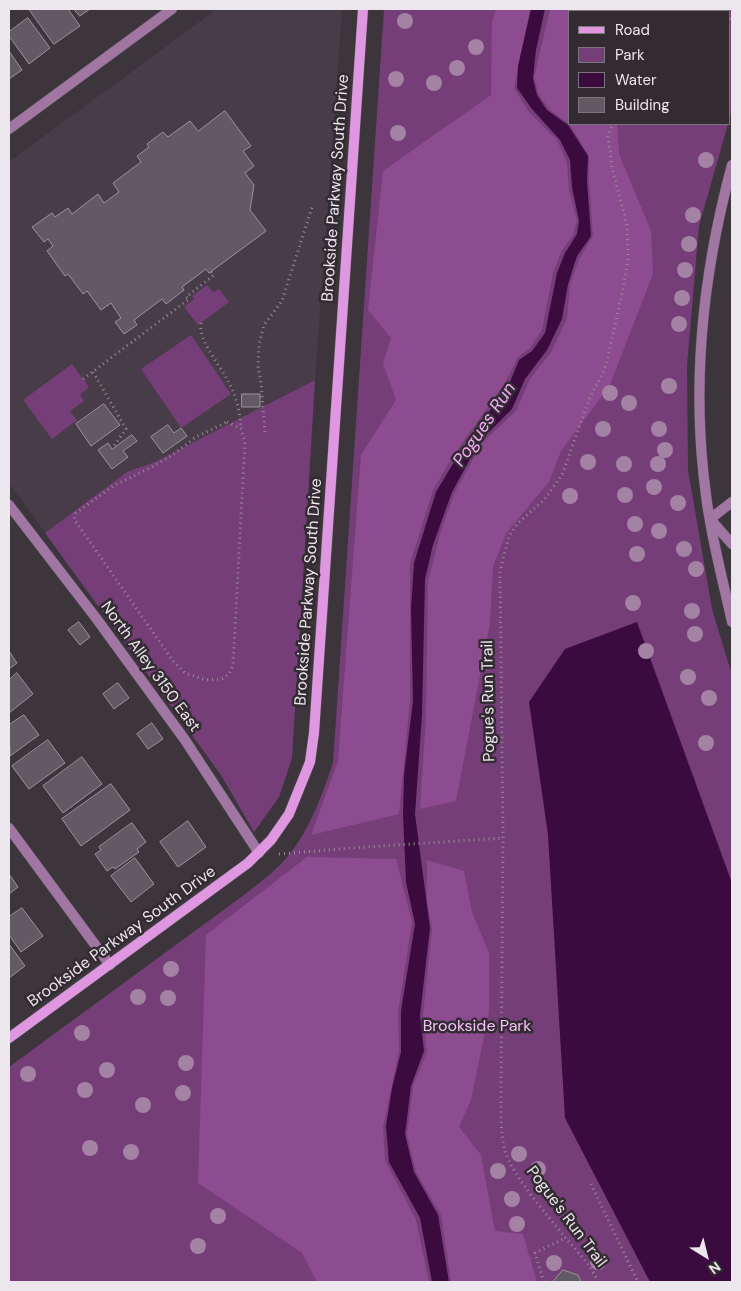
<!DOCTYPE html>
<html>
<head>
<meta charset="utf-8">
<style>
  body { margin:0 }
  #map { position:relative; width:741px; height:1291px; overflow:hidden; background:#3c353c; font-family:"DM Sans",sans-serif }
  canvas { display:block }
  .frame { position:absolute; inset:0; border:10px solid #ece7ec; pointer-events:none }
  .legend { position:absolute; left:568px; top:10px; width:162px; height:115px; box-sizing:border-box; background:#322b32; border:1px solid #7c767c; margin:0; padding:6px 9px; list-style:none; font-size:15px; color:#ece7ec }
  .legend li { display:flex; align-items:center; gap:10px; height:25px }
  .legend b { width:25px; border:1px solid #7c767c }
  .north { position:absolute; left:681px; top:1231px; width:50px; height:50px; -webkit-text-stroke:4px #322b32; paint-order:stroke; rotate:144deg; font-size:14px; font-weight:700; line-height:20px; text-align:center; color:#ece7ec }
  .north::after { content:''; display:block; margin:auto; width:18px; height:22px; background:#ece7ec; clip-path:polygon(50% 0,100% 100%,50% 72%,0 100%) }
</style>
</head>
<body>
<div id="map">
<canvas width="741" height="1291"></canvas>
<div class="frame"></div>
<ul class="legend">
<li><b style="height:6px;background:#de97e0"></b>Road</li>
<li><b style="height:14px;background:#763e79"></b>Park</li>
<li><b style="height:14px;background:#3b0a3e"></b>Water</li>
<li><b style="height:14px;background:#625a62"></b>Building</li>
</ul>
<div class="north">N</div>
</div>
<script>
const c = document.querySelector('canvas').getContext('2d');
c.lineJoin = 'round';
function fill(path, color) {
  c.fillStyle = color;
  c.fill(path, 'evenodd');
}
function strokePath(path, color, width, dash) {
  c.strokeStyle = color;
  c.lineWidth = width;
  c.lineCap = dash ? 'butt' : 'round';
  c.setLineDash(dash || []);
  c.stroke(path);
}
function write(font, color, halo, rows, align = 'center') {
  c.font = font + ' "DM Sans",sans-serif';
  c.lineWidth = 5;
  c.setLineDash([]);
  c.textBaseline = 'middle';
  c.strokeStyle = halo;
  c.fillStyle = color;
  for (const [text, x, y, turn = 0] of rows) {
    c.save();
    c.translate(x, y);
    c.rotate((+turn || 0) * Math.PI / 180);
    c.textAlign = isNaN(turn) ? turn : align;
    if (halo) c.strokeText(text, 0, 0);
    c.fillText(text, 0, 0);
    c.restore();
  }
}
const built = new Path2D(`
  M217,9H342L315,380L292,758L279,797L254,832L221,775L9,483V162Z`);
const green = new Path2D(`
  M384,9H732V107L730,116V11H570V124H728L699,226L687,365L688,470L712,609L732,675V1282H9V1067L244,895C256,885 269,876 280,865C307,838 321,798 333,763Z
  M207,285L213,292L219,289L229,302L198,325L184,307L194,299L192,296Z
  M191,335L231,394L181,428L141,369Z
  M72,364L89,387L80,395L84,401L70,411L77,420L52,439L23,400Z
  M315,380L292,758L279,797L254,832L221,775L45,533L127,472L155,462Z`);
const forest = new Path2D(`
  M496,9H530L514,88L529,112L557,140L567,162L569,190L577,221L573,235L561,252L553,273L542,330L530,348L518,357L505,383L453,456L433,490L410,564V701L399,814L311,835L338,761L361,455L396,400L383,363L391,338L368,310L383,171L491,95L492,22Z
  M550,9H661L662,11H570V124H617L619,154L651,231L653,274L609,387L561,451L549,482L507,532L493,566L490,623L456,801L420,809L426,717L428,582L440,534L454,494L482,443L516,411L530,379L552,351L567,318L570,285L579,259L593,236L589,181V156L570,125L549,109L539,95L534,78Z
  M307,857L396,859L412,922L398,1013L399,1051L383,1128L385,1160L416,1220L429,1282H317L302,1253L198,1183L206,935Z
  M427,860L464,871L472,912L489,953V1012L471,1100L459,1127L481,1155L495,1231L523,1234L537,1282H451L441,1215L416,1172L407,1135L413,1086L427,1052L423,1015L432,929L427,902Z`);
const water = new Path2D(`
  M531,9H545L536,50L533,78L537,95L547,110L568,125L588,156L587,181L591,236L577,256L568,284L562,319L547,350L525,379L512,409L480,441L452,492L433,545L425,579L422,715L415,814L430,928L420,1015L424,1051L411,1086L405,1134L414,1172L438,1215L449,1282H432L420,1218L389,1162L386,1126L392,1088L401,1052V1011L415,924L406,882L403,815L404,775L413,701L411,608L414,563L436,492L457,457L510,382L519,360L532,351L545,333L557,273L565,253L577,234L579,221L572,187L570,160L560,140L532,109L517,88L518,66Z
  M637,622L732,883V1282H650L565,1118L548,835L529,702L565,649Z`);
const building = new Path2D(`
  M29,9H68L80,26L54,44Z
  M74,9H90L80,16Z
  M28,18L50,48L29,64L9,36V32Z
  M9,51L22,70L9,79Z
  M225,111L251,146L243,151L254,166L245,173L254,185L250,210L266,231L209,273L206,269L182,287L184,290L166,304L162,299L134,320L137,325L124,334L115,322L121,318L111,303L101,310L87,291L83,294L68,274L65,276L47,251L53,246L48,239L44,242L32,227L52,213L55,217L68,208L72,214L98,194L104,203L119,192L113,183L141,162L137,156L149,147L147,144L163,132L168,137L190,121L198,131Z
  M242,394H260V407H242Z
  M104,404L120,425L91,446L76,424Z
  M168,425L174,433L181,428L187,436L163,453L151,437Z
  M132,435L137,441L123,451L128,457L112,469L98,450L108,443L112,449Z
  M79,622L90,637L80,645L68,630Z
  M9,651L17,663L9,669Z
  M17,673L33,694L9,713V680Z
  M118,683L129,698L114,709L103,694Z
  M24,715L39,735L10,756L9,725Z
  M152,723L163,739L148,749L137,734Z
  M48,740L65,763L29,789L12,766Z
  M82,757L102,784L63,813L43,786Z
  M111,784L130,810L81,846L62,819Z
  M188,821L206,847L178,867L160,842Z
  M132,823L146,842L137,849L139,852L115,869L113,867L107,871L95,854L101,850L99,847Z
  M135,858L154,884L131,902L111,876Z
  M9,874L18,887L9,894Z
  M22,908L43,936L21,952L9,935V917Z
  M9,944L25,966L9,978Z
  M563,1270L578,1275L581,1282H553Z`);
const path = new Path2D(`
  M730,19L732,17
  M201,323C198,341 221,366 229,383C237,398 240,412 241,429
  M93,372L126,429L112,449
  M83,379L189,299L186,297L214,275L211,272
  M227,422L241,429L245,441L233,665L229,674L222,679L206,680L185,673L173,661L74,519L76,513L113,486L150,468L171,456L196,437Z
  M265,432L261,383L258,366L259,344L264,325L282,301L313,204
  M279,854L352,848L503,838
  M591,1184L638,1282
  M544,1282L535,1253L565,1238
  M598,1282C590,1263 577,1252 564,1236C547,1215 513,1176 505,1151C500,1134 501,1105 501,1086L503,838L500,571L509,536L518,523L544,500L562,475L590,397L603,373L608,357L623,289L628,258L627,225L612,168L608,136L613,124`);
const service = new Path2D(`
  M9,505L96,618L185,740L259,853`);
const minor = new Path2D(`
  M9,129L172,9
  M732,165C703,272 691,385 706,495C711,538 723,580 732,622
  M732,502L710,519L732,544
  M9,828L110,965`);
const secondary = new Path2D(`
  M9,1038L248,863L271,840L289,814L310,762L314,733L363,9`);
const trees = [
  [405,21],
  [476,47],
  [457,68],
  [396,79],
  [434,83],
  [398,133],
  [706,160],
  [693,215],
  [689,244],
  [685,270],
  [682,298],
  [679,324],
  [669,386],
  [610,393],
  [629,403],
  [603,429],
  [659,429],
  [665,450],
  [588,462],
  [624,464],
  [658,464],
  [654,487],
  [625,495],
  [570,496],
  [678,503],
  [635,524],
  [659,531],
  [684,549],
  [637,554],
  [696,569],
  [633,603],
  [692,611],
  [695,634],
  [646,651],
  [688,677],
  [709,698],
  [706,743],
  [171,969],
  [138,997],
  [168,998],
  [82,1033],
  [186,1063],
  [107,1070],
  [28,1074],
  [85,1090],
  [183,1093],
  [143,1105],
  [90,1148],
  [131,1152],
  [519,1154],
  [538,1169],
  [498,1171],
  [512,1199],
  [218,1216],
  [517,1224],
  [198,1246],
  [598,1262],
  [554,1263]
];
const streetNames = [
  ["Brookside Parkway South Drive",336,188,-86],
  ["Brookside Parkway South Drive",309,592,-86],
  ["North Alley 3150 East",150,667,54],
  ["Pogue's Run Trail",489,701,-91],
  ["Brookside Parkway South Drive",122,937,-36],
  ["Pogue's Run Trail",566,1217,53]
];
const parkNames = [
  ["Brookside Park",477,1027]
];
const waterNames = [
  ["Pogues Run",485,425,-56]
];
fill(built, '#483c48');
fill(green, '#763e79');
fill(forest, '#8d4b90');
fill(water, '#3b0a3e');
fill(building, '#625a62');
strokePath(building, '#9b939c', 1);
strokePath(service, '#585158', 11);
strokePath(minor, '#585158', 11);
strokePath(secondary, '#585158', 11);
strokePath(path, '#948e94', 3, [1, 4]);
strokePath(service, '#a276a3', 10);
strokePath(minor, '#a276a3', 10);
strokePath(secondary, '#de97e0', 10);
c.fillStyle = '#a382a4';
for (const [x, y] of trees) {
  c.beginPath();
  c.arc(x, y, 8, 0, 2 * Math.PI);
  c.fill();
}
write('16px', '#ece7ec', '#322b32', streetNames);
write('16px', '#f8c1f9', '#322b32', parkNames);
write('italic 18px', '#f2abf5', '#322b32', waterNames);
</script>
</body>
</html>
